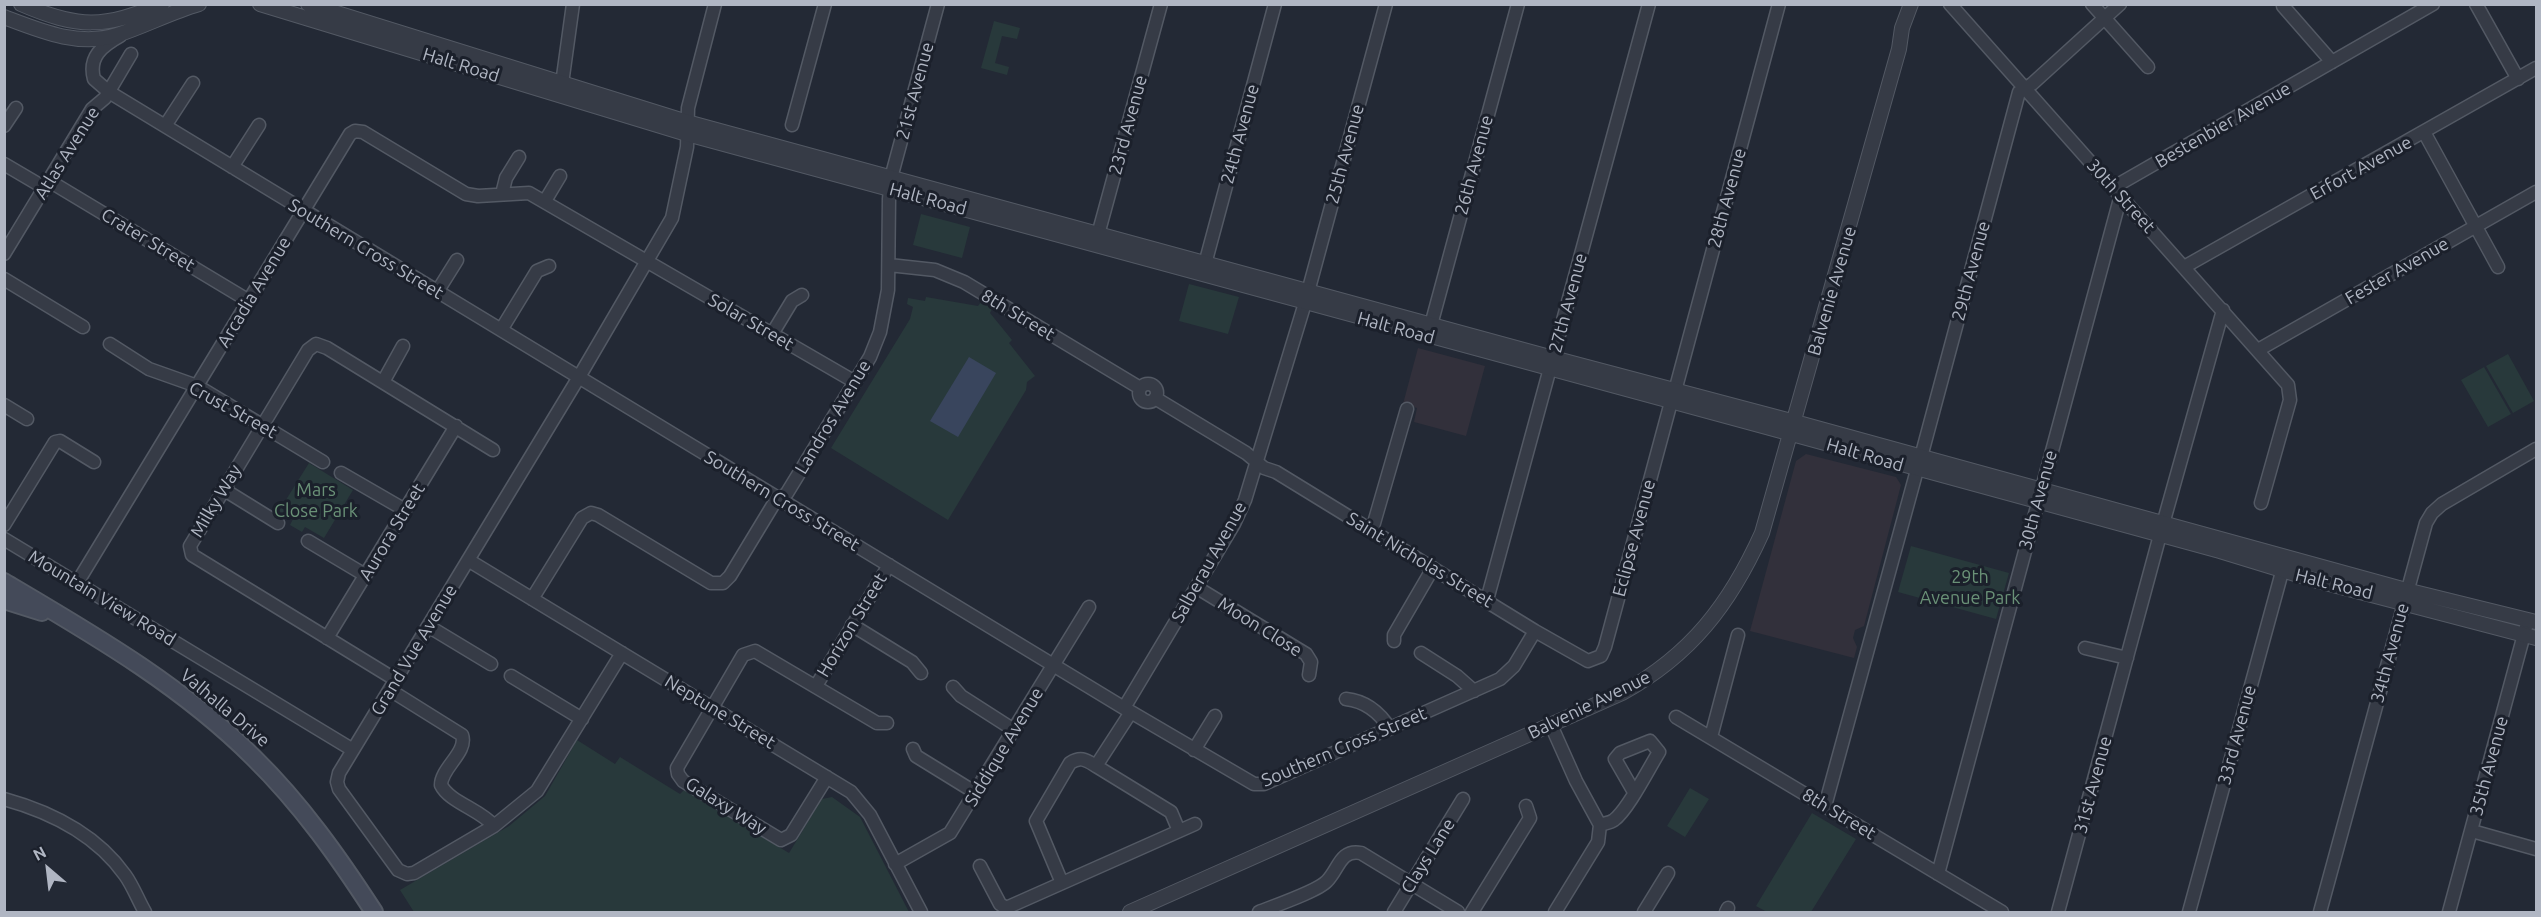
<!DOCTYPE html>
<html>
<head>
<meta charset="utf-8">
<style>
  body { margin:0 }
  #map { position:relative; width:2541px; height:917px; overflow:hidden; background:#232935; font-family:Ubuntu,sans-serif }
  canvas { display:block }
  .frame { position:absolute; inset:0; border:6px solid #b0b6c3; pointer-events:none }
  .north { position:absolute; left:18px; top:839px; width:60px; height:60px; -webkit-text-stroke:4px #1b202b; paint-order:stroke; rotate:332deg; font-size:16px; font-weight:700; line-height:24px; text-align:center; color:#b0b6c3 }
  .north::after { content:''; display:block; margin:auto; width:21px; height:27px; background:#b0b6c3; clip-path:polygon(50% 0,100% 100%,50% 72%,0 100%) }
</style>
</head>
<body>
<div id="map">
<canvas width="2541" height="917"></canvas>
<div class="frame"></div>
<div class="north">N</div>
</div>
<script>
const c = document.querySelector('canvas').getContext('2d');
c.lineJoin = 'round';
function fill(path, color) {
  c.fillStyle = color;
  c.fill(path, 'evenodd');
}
function strokePath(path, color, width, dash) {
  c.strokeStyle = color;
  c.lineWidth = width;
  c.lineCap = dash ? 'butt' : 'round';
  c.setLineDash(dash || []);
  c.stroke(path);
}
function write(font, color, halo, rows, align = 'center') {
  c.font = font + ' Ubuntu,sans-serif';
  c.lineWidth = 6;
  c.setLineDash([]);
  c.textBaseline = 'middle';
  c.strokeStyle = halo;
  c.fillStyle = color;
  for (const [text, x, y, turn = 0] of rows) {
    c.save();
    c.translate(x, y);
    c.rotate((+turn || 0) * Math.PI / 180);
    c.textAlign = isNaN(turn) ? turn : align;
    if (halo) c.strokeText(text, 0, 0);
    c.fillText(text, 0, 0);
    c.restore();
  }
}
const medical = new Path2D(`
  M1418,348L1485,366L1466,436L1414,422L1417,408L1403,404Z
  M1806,454L1896,477L1901,485L1864,626L1855,630L1853,638L1857,647L1854,658L1750,631L1796,461Z`);
const green = new Path2D(`
  M994,21L1020,28L1017,39L1002,36L995,63L1009,67L1007,75L981,68Z
  M921,214L970,227L962,258L913,245Z
  M1189,284L1239,297L1228,334L1179,321Z
  M926,297L978,306L981,302L992,309L990,313L1012,340L1009,343L1035,376L1027,382L1026,390L948,520L831,448L910,319L913,307L907,304L908,298L925,301Z
  M2508,354L2534,401L2513,413L2486,366Z
  M2484,367L2511,414L2488,427L2461,380Z
  M309,463L353,490L324,538L305,527L302,532L290,525L293,519L279,511Z
  M1911,546L2009,573L1996,619L1898,592Z
  M577,740L615,764L620,757L680,794L684,790L789,853L822,799L832,797L860,817L909,912H414L400,890L509,826L545,796Z
  M1690,788L1709,799L1685,837L1667,826Z
  M1812,813L1856,839L1811,912H1767L1756,906Z`);
const water = new Path2D(`
  M969,357L996,373L958,437L930,421Z`);
const minor = new Path2D(`
  M1950,4L2288,385L2290,400L2261,503
  M2092,4L2148,67
  M2476,4L2518,79
  M2283,6L2332,62
  M120,36C102,46 88,57 94,79L109,92L1124,708L1254,784H1264L1500,679L1514,666L1535,631
  M561,91L573,4
  M792,125L825,4
  M4,126L16,108
  M165,126L193,83
  M2424,132L2498,267
  M4,164L38,184L56,185L249,301
  M232,167L259,125
  M2114,187L2433,4
  M502,194L506,178L519,157
  M545,201L560,176
  M1096,242L1161,4
  M4,254L92,109L105,98L131,54
  M1205,264L1275,4
  M889,265L935,270L964,282L1140,388
  M2184,267L2536,68
  M4,279L83,327
  M437,292L457,260
  M1431,325L1518,4
  M501,330L537,271L549,266
  M772,334L792,301L802,295
  M110,344L149,369L197,386L323,462
  M2258,350L2536,192
  M383,382L403,346
  M1139 393a9 9 0 1 1 18 0a9 9 0 1 1-18 0Z
  M1675,391L1779,4
  M1155,398L1246,453L1264,468L1276,472L1535,631L1588,661L1601,656L1605,647L1671,402
  M4,405L27,419
  M1921,457L2019,92L2032,84L2120,4
  M341,473L405,510
  M223,489L278,523
  M2163,524L2223,310
  M4,525L55,442L60,441L94,462
  M1372,530L1407,409
  M4,539L353,750
  M308,541L365,575
  M468,560L851,792L870,815L921,912
  M77,583L350,134L355,131L363,132L466,194L478,196L529,193L855,382
  M1196,587L1306,654L1311,662L1309,675
  M532,599L582,518L591,513L598,515L711,583H723L730,576L773,505L787,493L870,357L880,332L888,290L889,199L891,178L938,4
  M1487,600L1649,4
  M852,625L912,662L921,673
  M428,626L491,664
  M327,638L456,426
  M1394,641V635L1433,568
  M2085,648L2127,658
  M622,653L537,791L494,826L414,873L407,874L398,870L339,789L337,782L339,773L579,377L672,218L687,147L688,108L715,4
  M1421,653L1457,676L1474,691
  M511,676L582,719
  M396,680L192,555L190,546L308,350L316,344L327,348L493,450
  M816,686L889,565
  M953,687L961,696L1014,730
  M390,690L462,735C468,752 441,768 441,785C449,802 481,810 494,826
  M1346,699C1365,701 1380,713 1390,729
  M1124,708L1234,524L1245,500L1305,303L1386,4
  M1131,712L1096,766L1171,812L1179,831
  M1676,717L2002,912
  M1551,725L1576,781L1600,825L1598,842L1555,912
  M1711,737L1738,635
  M913,749L916,756L976,793
  M1194,750L1215,716
  M827,777L791,835L781,840L683,781L678,774L677,768L743,655L755,651L877,723H887
  M4,799C51,812 96,834 125,875C133,886 138,900 145,912
  M1825,806L1917,470
  M1600,825C1605,823 1610,823 1614,820C1628,810 1649,768 1659,752L1650,741L1620,753L1615,759L1634,792
  M2472,831L2536,849
  M895,864L950,833L1089,607
  M980,866L1000,904L1006,908L1195,824
  M1938,874L2121,195
  M1062,883L1036,821L1070,763C1081,756 1086,760 1096,766
  M1259,912C1274,906 1318,891 1327,881C1339,869 1340,849 1361,853L1458,912
  M1394,912L1463,799
  M1472,912L1530,818L1526,806
  M1644,912L1668,873
  M1726,912L1728,908
  M2058,912L2160,535
  M2189,912L2285,561
  M2320,912L2426,523L2432,513L2442,504L2536,449
  M2449,912L2526,627`);
const tertiary = new Path2D(`
  M21,4C79,29 104,28 162,4
  M260,4L687,134L1770,428L2220,551L2318,581L2536,638
  M308,4L687,122L1553,358L1795,422L2406,590L2536,622
  M4,17C41,31 78,47 117,35C145,26 171,12 199,4
  M1130,912L1622,693C1691,655 1730,604 1762,533L1899,49L1902,28L1911,4`);
const secondary = new Path2D(`
  M4,582C92,634 181,685 254,758C301,804 339,858 374,912
  M4,600L42,612`);
const streetNames = [
  ["Halt Road",461,65,17],
  ["21st Avenue",915,91,-75],
  ["23rd Avenue",1128,125,-75],
  ["Bestenbier Avenue",2223,125,-30],
  ["24th Avenue",1240,134,-75],
  ["Atlas Avenue",67,153,-58],
  ["25th Avenue",1345,154,-75],
  ["26th Avenue",1474,165,-75],
  ["Erfort Avenue",2361,168,-29],
  ["30th Street",2121,196,48],
  ["28th Avenue",1727,198,-75],
  ["Halt Road",928,199,15],
  ["Crater Street",148,240,31],
  ["Southern Cross Street",366,249,31],
  ["29th Avenue",1971,271,-75],
  ["Fester Avenue",2397,271,-30],
  ["Balvenie Avenue",1832,291,-74],
  ["Arcadia Avenue",254,292,-59],
  ["27th Avenue",1568,303,-75],
  ["8th Street",1018,315,31],
  ["Solar Street",751,322,30],
  ["Halt Road",1396,328,15],
  ["Crust Street",233,410,29],
  ["Landros Avenue",833,417,-59],
  ["Halt Road",1865,455,16],
  ["30th Avenue",2038,500,-75],
  ["Milky Way",216,501,-59],
  ["Southern Cross Street",782,501,31],
  ["Aurora Street",392,532,-59],
  ["Eclipse Avenue",1634,538,-75],
  ["Saint Nicholas Street",1420,560,31],
  ["Salberau Avenue",1209,562,-61],
  ["Halt Road",2334,584,14],
  ["Mountain View Road",102,598,31],
  ["Horizon Street",852,625,-59],
  ["Moon Close",1260,627,32],
  ["Grand Vue Avenue",414,650,-59],
  ["34th Avenue",2390,653,-75],
  ["Balvenie Avenue",1589,705,-26],
  ["Valhalla Drive",225,708,40],
  ["Neptune Street",720,712,31],
  ["33rd Avenue",2237,735,-75],
  ["Siddique Avenue",1004,747,-59],
  ["Southern Cross Street",1344,747,-23],
  ["35th Avenue",2489,766,-75],
  ["31st Avenue",2093,785,-75],
  ["Galaxy Way",726,806,32],
  ["8th Street",1839,814,31],
  ["Clays Lane",1428,856,-58]
];
const parkNames = [
  ["Mars",316,490],
  ["Close Park",316,511],
  ["29th",1970,577],
  ["Avenue Park",1970,598]
];
fill(medical, '#32303b');
fill(green, '#28393b');
fill(water, '#39455d');
strokePath(minor, '#535964', 15);
strokePath(tertiary, '#535964', 16);
strokePath(secondary, '#535964', 20);
strokePath(minor, '#363b46', 12);
strokePath(tertiary, '#363b46', 14);
strokePath(secondary, '#444a59', 16);
write('18px', '#b0b6c3', '#1b202b', streetNames);
write('18px', '#6a9177', '#1b202b', parkNames);
</script>
</body>
</html>
